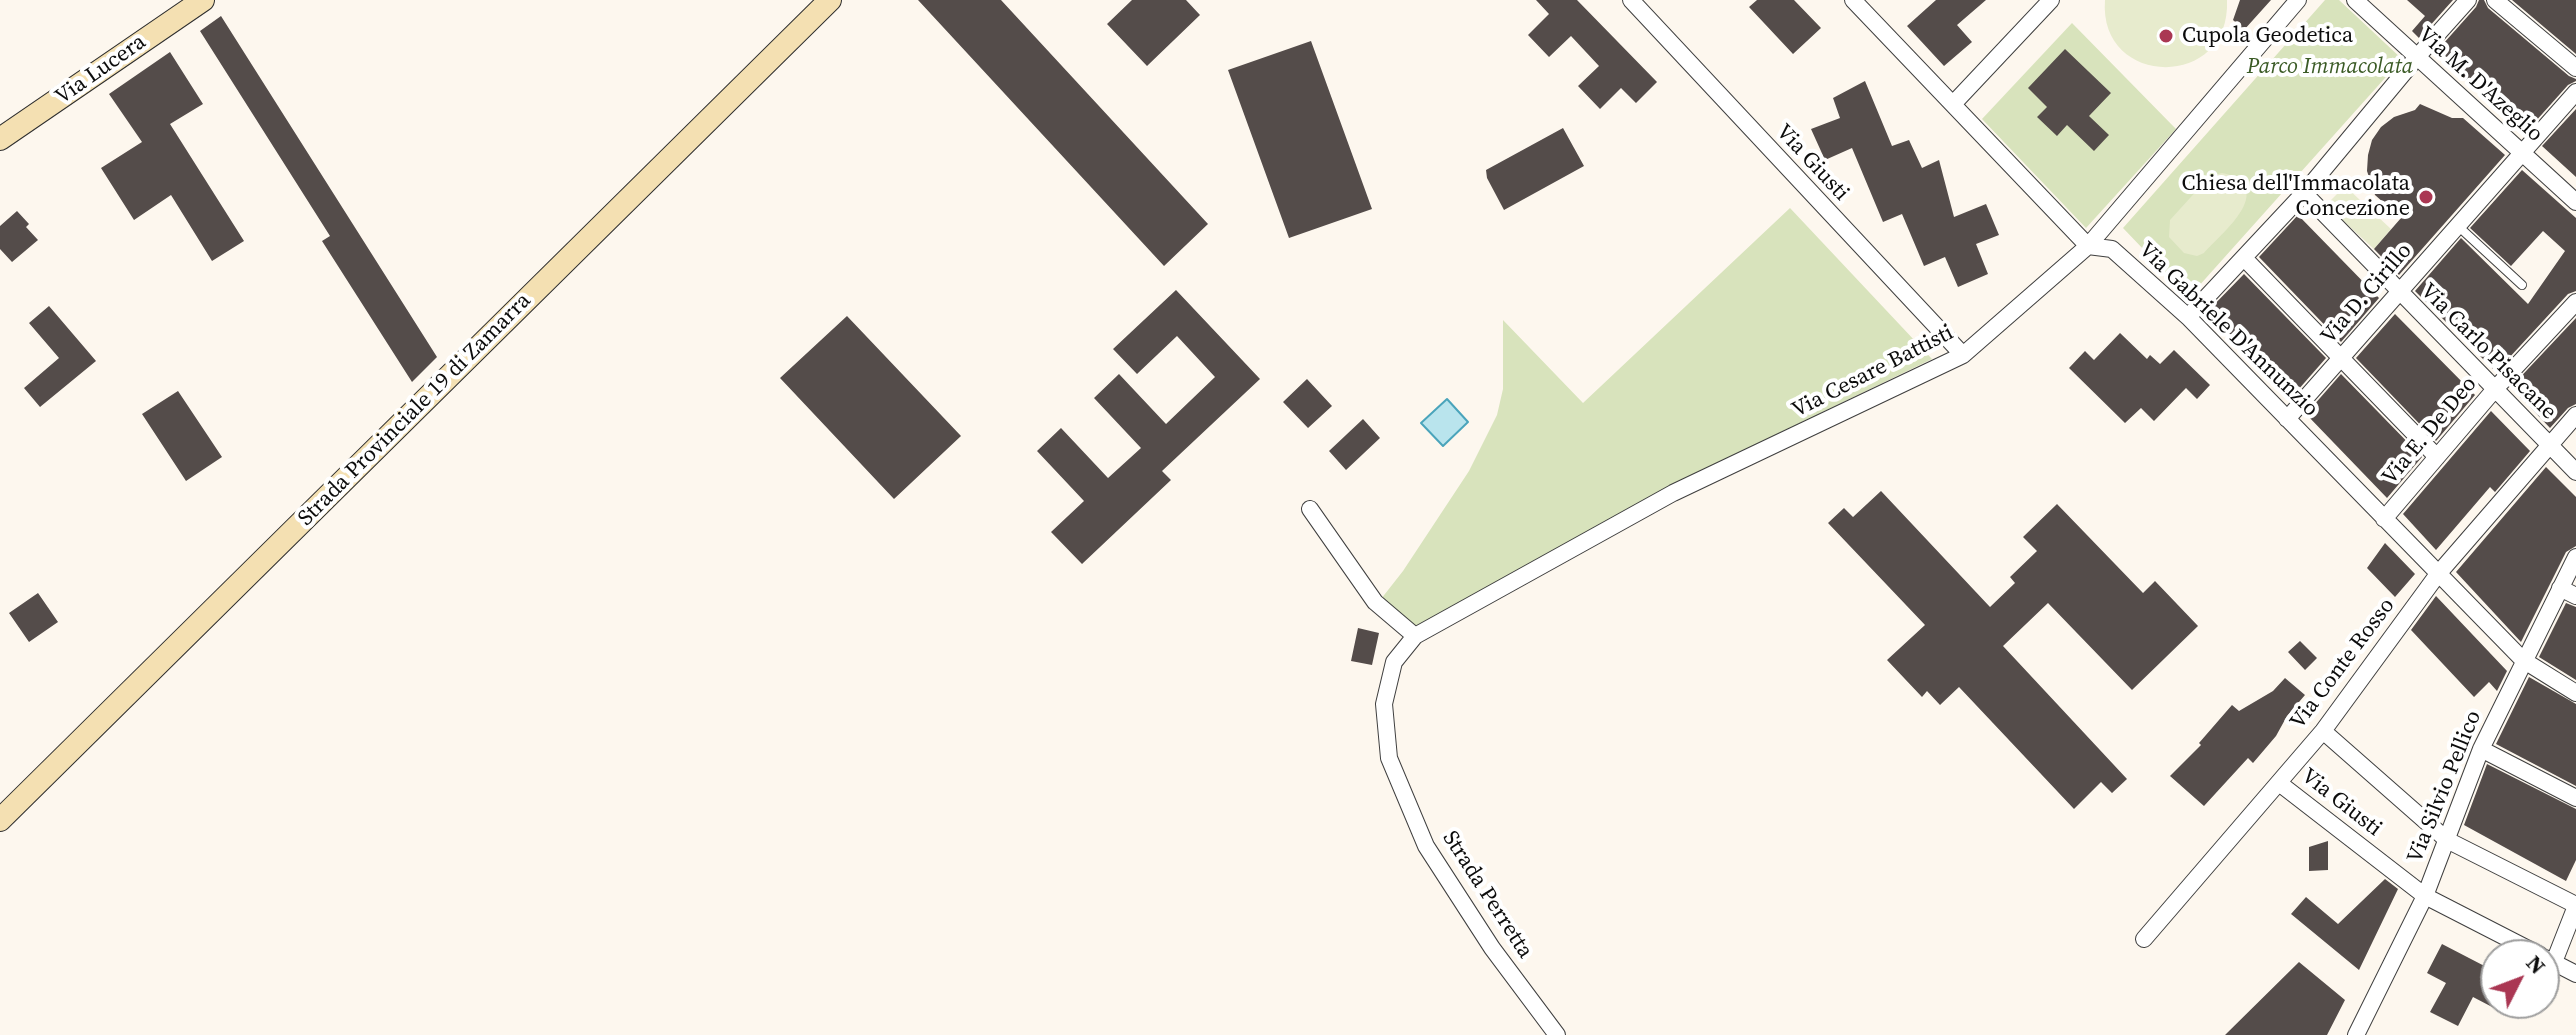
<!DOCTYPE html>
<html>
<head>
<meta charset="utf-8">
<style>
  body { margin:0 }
  #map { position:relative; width:2576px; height:1035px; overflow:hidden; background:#fdf7ee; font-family:"Source Serif 4",serif }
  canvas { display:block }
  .north { position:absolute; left:2480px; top:939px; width:80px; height:80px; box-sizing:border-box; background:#fff; border:2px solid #9e9e9e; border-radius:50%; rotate:48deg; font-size:22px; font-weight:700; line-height:32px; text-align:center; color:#0c0c0c }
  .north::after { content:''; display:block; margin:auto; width:28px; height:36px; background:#aa3753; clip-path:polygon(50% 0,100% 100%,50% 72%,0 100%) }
</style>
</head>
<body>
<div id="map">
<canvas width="2576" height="1035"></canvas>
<div class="north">N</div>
</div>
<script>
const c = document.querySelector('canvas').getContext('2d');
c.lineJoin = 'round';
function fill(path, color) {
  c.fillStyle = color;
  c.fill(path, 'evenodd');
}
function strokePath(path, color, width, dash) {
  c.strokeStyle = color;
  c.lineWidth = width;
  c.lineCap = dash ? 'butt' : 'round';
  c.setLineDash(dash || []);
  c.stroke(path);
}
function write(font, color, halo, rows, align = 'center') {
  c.font = font + ' "Source Serif 4",serif';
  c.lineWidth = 8;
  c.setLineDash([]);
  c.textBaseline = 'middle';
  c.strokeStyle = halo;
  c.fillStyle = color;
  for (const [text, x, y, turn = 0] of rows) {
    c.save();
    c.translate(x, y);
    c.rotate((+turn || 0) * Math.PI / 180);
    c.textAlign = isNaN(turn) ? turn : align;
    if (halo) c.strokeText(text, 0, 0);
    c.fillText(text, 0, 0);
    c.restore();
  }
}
const green = new Path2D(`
  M2325,0H2339L2402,59L2189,297L2123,228Z
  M2072,23L2176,129L2086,228L1982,119Z
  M1790,208L1932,359L1668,487L1417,629L1381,599L1403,571L1469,471L1497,415L1503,389V320L1583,403Z`);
const pitch = new Path2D(`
  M2105,0H2227C2231,91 2098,88 2105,0Z
  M2222,173C2232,175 2239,178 2244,186C2257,206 2217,238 2204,253L2197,256L2184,253L2169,237L2170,220L2210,176Z
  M2345,186L2391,229L2374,249L2326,205Z`);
const water = new Path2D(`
  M1447,399L1468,422L1443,446L1421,423Z`);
const building = new Path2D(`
  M918,0H1001L1208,224L1164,266Z
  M1132,0H1186L1200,15L1147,66L1107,24Z
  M1536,0H1577L1657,82L1636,103L1621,88L1600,109L1578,86L1599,66L1571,36L1549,57L1528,35L1549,14Z
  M1757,0H1794L1821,28L1793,54L1749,7Z
  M1936,0H1986L1957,25L1972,42L1944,66L1907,26Z
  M2240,0H2271L2244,30L2233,20Z
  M2407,0H2453L2419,38L2412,31L2425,16Z
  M2479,0H2484L2488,8L2569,76L2576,79V81L2568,85L2526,132L2435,53L2476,7Z
  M2512,0H2576V54Z
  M221,16L437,357L412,382L322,241L330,236L200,31Z
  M1311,41L1372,209L1289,238L1228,70Z
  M2065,49L2111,93L2089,116L2109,135L2094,151L2067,125L2057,136L2037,117L2047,107L2028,88Z
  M170,52L203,104L170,124L244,241L212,261L171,195L134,220L101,168L142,142L109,94Z
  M1865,81L1892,146L1909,140L1922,168L1939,160L1954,217L1986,204L1999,235L1976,244L1988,274L1958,287L1945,257L1924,266L1902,214L1883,222L1852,148L1825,160L1811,129L1840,118L1833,98Z
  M2420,104L2452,118H2463L2505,155L2399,275L2374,249L2401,218L2375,195L2367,171L2368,155L2372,140L2381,127L2394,117L2415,110Z
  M2576,109V177L2542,146Z
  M1563,128L1584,166L1504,210L1487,178L1486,170Z
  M2522,170L2576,218V291L2568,294L2496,372L2415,291L2461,238L2528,304L2565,251L2543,231L2511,266L2470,228Z
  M17,211L29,224L26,227L38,240L12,262L0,249V226Z
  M2298,215L2379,298L2341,342L2259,257Z
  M2244,274L2326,358L2291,398L2207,312Z
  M1176,290L1260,379L1162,471L1171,480L1082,564L1051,532L1084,501L1037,451L1061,428L1108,478L1141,448L1094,398L1119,374L1166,424L1215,377L1177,336L1137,374L1113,349Z
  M49,306L96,361L40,407L24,388L59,358L29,323Z
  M2395,314L2475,395L2436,441L2356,358Z
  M847,316L961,436L894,499L780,378Z
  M2576,318V404L2568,408L2550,428L2511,387Z
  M2120,333L2147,359L2150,355L2160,364L2174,350L2210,385L2197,399L2186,388L2154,421L2141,408L2125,423L2069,368L2085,351L2094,360Z
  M2341,374L2422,457L2387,498L2306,414Z
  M1307,379L1332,406L1308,428L1283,402Z
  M178,391L222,457L186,481L142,414Z
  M2491,411L2530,451L2495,492L2490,487L2436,550L2403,514Z
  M1363,419L1380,438L1346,470L1329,451Z
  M2546,467L2576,497V546L2566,552L2521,642L2456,572Z
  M1881,491L1990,607L2015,583L2010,577L2037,551L2023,537L2057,504L2143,593L2155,581L2198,626L2132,690L2048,603L2003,646L2127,779L2112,793L2101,782L2074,809L1959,687L1940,705L1927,691L1922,697L1887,660L1925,625L1828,523L1844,508L1853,517Z
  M2385,543L2415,574L2395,597L2367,568Z
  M38,593L58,622L29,642L9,613Z
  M2436,596L2507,671L2497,691L2489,682L2474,697L2411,630Z
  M2566,603L2576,607V680L2539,657Z
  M1358,628L1379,633L1372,665L1351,661Z
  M2300,641L2317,658L2305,670L2288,652Z
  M2529,677L2576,704V786L2496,744Z
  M2285,678L2305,695L2287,716L2276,736L2253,763L2248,758L2204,806L2170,776L2201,745L2199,743L2232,705L2239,711L2273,691Z
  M2487,764L2576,809V860L2566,881L2464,825Z
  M2328,841V870L2309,871V847Z
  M2385,879L2398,889L2359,970L2291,914L2306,897L2338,924Z
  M2442,944L2496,972V1009L2473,997L2458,1026L2430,1012L2446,983L2427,973Z
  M2299,962L2345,1000L2327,1035H2225Z`);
const lane = new Path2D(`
  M2458,226L2522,285`);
const street = new Path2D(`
  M1631,0L1963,355
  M1853,0L2088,246L2112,249L2188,317L2523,660L2576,693
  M2355,0L2576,202
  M2495,0L2576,68
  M1954,103L2051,0
  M2304,193L2576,472
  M2244,258L2437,457
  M2188,317L2304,193L2417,57L2468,0
  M2287,419L2576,92
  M1310,509L1375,602L1415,636
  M2384,519L2495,389L2576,302
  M2560,588L2576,596
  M2323,731L2447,840L2576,905
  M2481,749L2576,798
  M2279,783L2425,896L2540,955
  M2144,939L2323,731L2438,574L2576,415
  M2545,958L2576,974
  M2554,962L2576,906
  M1557,1035L1492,948L1426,846L1389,758L1384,704L1394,662L1415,636L1673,493L1963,355L2088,246L2298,0
  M2356,1035L2425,896L2481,749L2576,557`);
const secondary = new Path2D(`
  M0,139L203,0
  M0,820L830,0`);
const markers = [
  [2166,36,8,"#aa3753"],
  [2426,197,8,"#aa3753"]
];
const poiNames = [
  ["Cupola Geodetica",2182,36],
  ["Chiesa dell'Immacolata",2410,184,"right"],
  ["Concezione",2410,209,"right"]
];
const parkNames = [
  ["Parco Immacolata",2330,67]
];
const streetNames = [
  ["Via Lucera",101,70,-35],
  ["Via M. D'Azeglio",2480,85,42],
  ["Via Giusti",1812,163,47],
  ["Via D. Cirillo",2367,294,-49],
  ["Via Gabriele D'Annunzio",2228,330,44],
  ["Via Carlo Pisacane",2488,352,45],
  ["Via Cesare Battisti",1873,372,-27],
  ["Strada Provinciale 19 di Zamarra",415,410,-45],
  ["Via E. De Deo",2430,431,-50],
  ["Via Conte Rosso",2343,664,-53],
  ["Via Silvio Pellico",2445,787,-68],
  ["Via Giusti",2341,803,38],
  ["Strada Perretta",1487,895,57]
];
fill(green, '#d8e3bc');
fill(pitch, '#e7ebcd');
fill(water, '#b9e4ed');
strokePath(water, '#4aa4bb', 2);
fill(building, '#544c4a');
strokePath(lane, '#3f3f3f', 10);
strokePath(street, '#3f3f3f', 18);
strokePath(secondary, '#2e2e2e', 24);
strokePath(lane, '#fff', 8);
strokePath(street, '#fff', 16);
strokePath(secondary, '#f4e0b2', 22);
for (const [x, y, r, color] of markers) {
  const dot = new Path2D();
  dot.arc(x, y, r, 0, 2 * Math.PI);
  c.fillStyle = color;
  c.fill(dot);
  strokePath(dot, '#fff', 3);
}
write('22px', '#0c0c0c', '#fff', poiNames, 'left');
write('italic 22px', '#3b5b26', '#fff', parkNames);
write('22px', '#0c0c0c', '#fff', streetNames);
</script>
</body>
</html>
